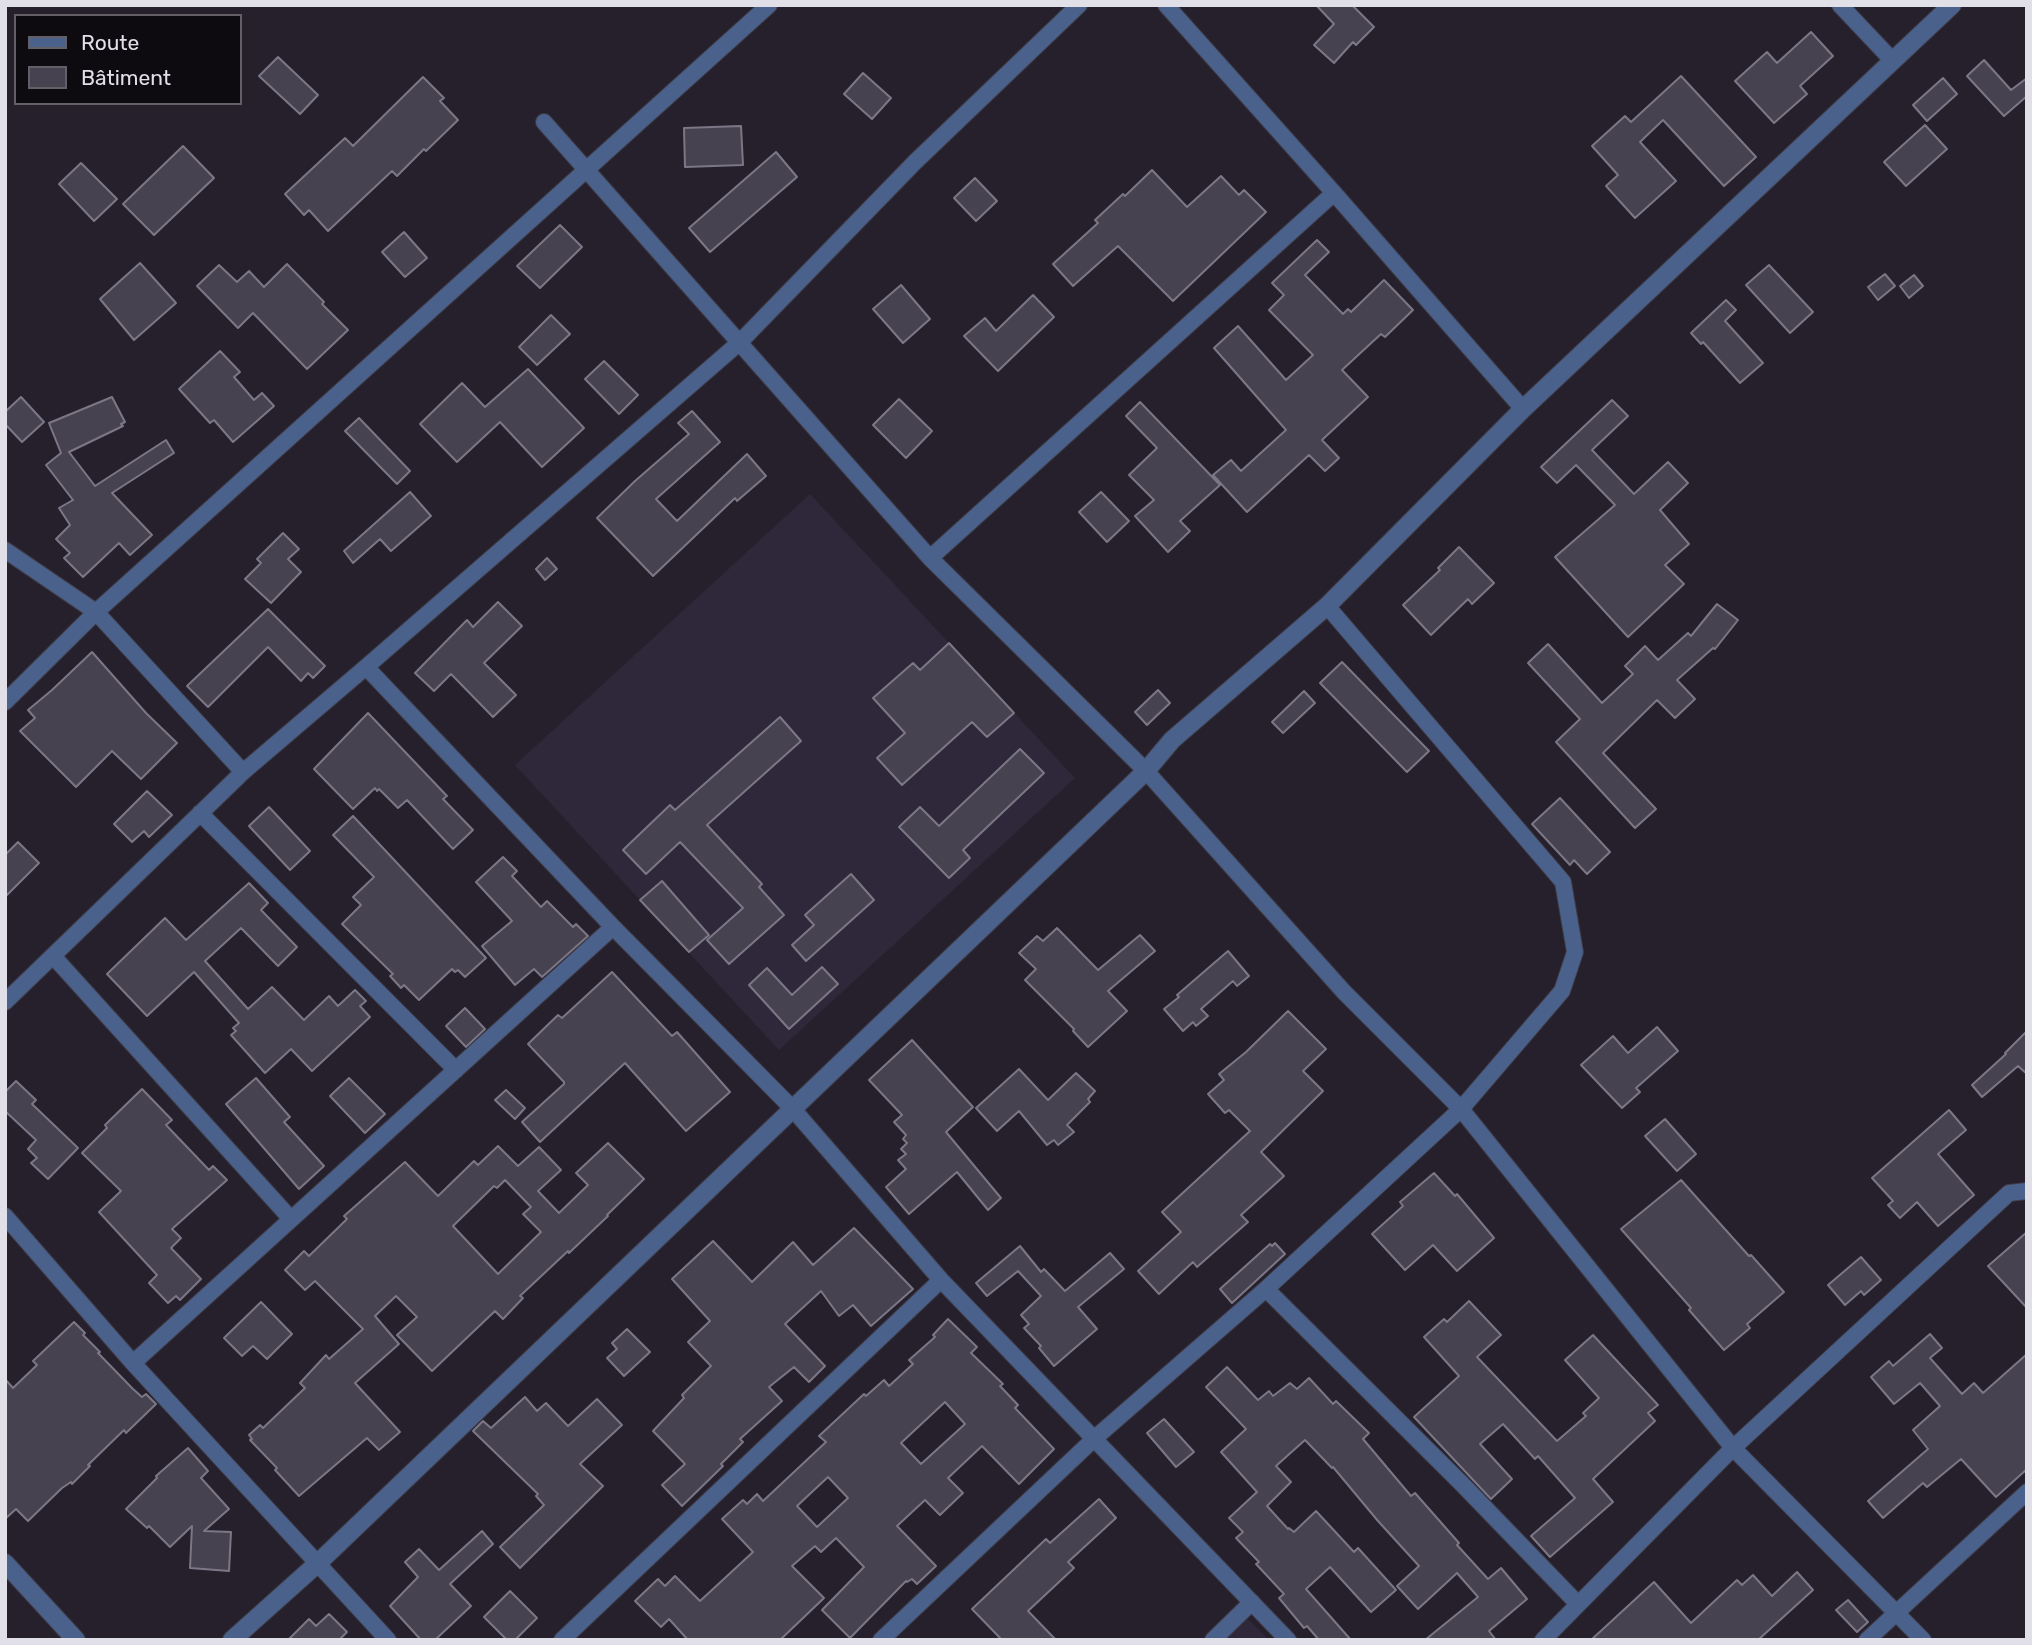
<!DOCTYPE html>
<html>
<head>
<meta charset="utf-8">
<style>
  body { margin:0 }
  #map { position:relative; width:2032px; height:1645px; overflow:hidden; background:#25202c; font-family:Rubik,sans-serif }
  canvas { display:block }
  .frame { position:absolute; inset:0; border:7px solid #e1dfe7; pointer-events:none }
  .legend { position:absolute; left:14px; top:14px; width:228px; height:91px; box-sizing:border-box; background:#0d0b10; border:2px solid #626066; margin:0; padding:9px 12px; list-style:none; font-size:21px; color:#e1dfe7 }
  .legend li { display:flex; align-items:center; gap:14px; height:35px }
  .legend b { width:35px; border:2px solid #626066 }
</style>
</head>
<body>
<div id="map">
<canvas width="2032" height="1645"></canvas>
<div class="frame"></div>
<ul class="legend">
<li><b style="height:9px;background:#4a618c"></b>Route</li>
<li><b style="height:19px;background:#46424f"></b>Bâtiment</li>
</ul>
</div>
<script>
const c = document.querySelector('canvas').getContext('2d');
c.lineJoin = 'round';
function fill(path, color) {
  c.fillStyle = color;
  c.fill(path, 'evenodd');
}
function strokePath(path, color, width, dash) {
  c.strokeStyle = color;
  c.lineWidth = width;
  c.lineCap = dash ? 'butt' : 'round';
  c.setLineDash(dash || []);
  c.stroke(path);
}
const built = new Path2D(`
  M810,494L1075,778L779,1050L515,765Z
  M1247,1618L1269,1640H1225Z`);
const building = new Path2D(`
  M1316,5H1352L1374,27L1356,45L1353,42L1334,63L1314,45L1334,24Z
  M1811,32L1833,56L1800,86L1807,94L1774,123L1735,81L1767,52L1777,63Z
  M278,57L318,95L300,114L259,76Z
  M1984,60L2011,90L2027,78V96L2004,116L1967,76Z
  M863,73L891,98L872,119L844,94Z
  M1681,76L1756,157L1724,186L1663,120L1640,142L1676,181L1635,218L1606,186L1618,175L1592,146L1625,116L1631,122Z
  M423,77L444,98L440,101L458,120L426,151L424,149L397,176L392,171L328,231L309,210L304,215L285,194L345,138L353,146Z
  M1943,78L1957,94L1927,121L1913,105Z
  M1925,125L1947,149L1906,186L1884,162Z
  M741,126L743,165L685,167L684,128Z
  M183,146L214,178L154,235L123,204Z
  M776,152L797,177L710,252L689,228Z
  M81,163L117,199L94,221L59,184Z
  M1152,170L1187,207L1221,176L1239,195L1244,190L1266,212L1173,301L1118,246L1073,286L1053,264L1098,223L1095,220L1123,194L1125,196Z
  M975,178L997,201L976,221L954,198Z
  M560,225L582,247L540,288L517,266Z
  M404,232L427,258L405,277L382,252Z
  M1317,240L1329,252L1305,275L1343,314L1348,309L1351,312L1384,280L1413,310L1385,337L1381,334L1342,370L1368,397L1322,440L1339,458L1325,471L1309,455L1247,512L1213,475L1231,460L1241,471L1286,430L1214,348L1238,326L1286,380L1313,355L1269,310L1284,295L1272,283Z
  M140,263L176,303L134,340L100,299Z
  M287,264L324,302L322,304L348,330L307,369L253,313L238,328L197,286L219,265L237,282L249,271L264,287Z
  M1769,265L1813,312L1790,333L1746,285Z
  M1885,274L1895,286L1878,300L1868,287Z
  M1914,275L1923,286L1909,298L1900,286Z
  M901,285L930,319L903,343L873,309Z
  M1033,295L1054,317L998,371L964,336L985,318L996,331Z
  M1726,300L1736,310L1725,321L1763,363L1740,383L1703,342L1701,344L1691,333Z
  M551,315L570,334L537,365L519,347Z
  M220,351L240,372L234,377L254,400L262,393L274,406L233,442L214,420L210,423L179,389Z
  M604,361L638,395L619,414L585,379Z
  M528,369L584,428L542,467L500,422L457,462L420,424L462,383L485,407Z
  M21,397L44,422L22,442L5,424V412Z
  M112,397L125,422L121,424L123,426L69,452L95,486L166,440L174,453L112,493L152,535L130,555L119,543L83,577L64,558L70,553L56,539L70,525L59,508L73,500L46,465L61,453L49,423Z
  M899,399L932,431L906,458L873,425Z
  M1612,400L1628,416L1592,450L1634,494L1668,462L1688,483L1660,510L1689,544L1665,565L1684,584L1628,637L1555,557L1615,505L1576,465L1557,483L1541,467Z
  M1140,402L1220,485L1180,521L1190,531L1168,552L1135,516L1154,500L1129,475L1157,448L1126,416Z
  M692,411L720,442L656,499L677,521L747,454L766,476L737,501L735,498L653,576L597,518L635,481L689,434L678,423Z
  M359,418L410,471L397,484L345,431Z
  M410,492L431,516L391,551L380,539L353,563L344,551Z
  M1101,492L1129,521L1107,542L1079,512Z
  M283,533L299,549L288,559L301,572L271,603L245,579L261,563L257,559Z
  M1459,547L1494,583L1472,604L1468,599L1431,635L1403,605L1440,570L1438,568Z
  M547,558L557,569L545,580L536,569Z
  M498,602L522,626L484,663L516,695L493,717L451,674L434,691L415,673L467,620L473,627Z
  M1717,604L1738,620L1715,649L1713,648L1677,680L1695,699L1675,718L1657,700L1603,753L1656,809L1635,828L1556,742L1580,719L1528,663L1548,644L1602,703L1633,674L1625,666L1645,646L1658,660L1688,633L1691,636Z
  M268,609L325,666L313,678L308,673L301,681L268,647L208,707L187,686Z
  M949,643L1014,713L987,737L972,722L902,785L877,758L905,733L873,698L913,663L920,670Z
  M92,652L146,713L177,743L141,779L112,751L76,787L20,731L35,718L28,710L52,690Z
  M1342,662L1429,751L1407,772L1320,683Z
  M1158,690L1170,703L1147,725L1135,712Z
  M1304,691L1315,703L1283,733L1272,722Z
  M368,713L447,796L443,799L473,830L453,849L407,800L398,808L379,789L377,791L375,788L353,809L314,769Z
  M780,717L801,741L707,825L762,884L759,887L784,915L729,964L707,940L743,908L680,842L646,874L623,850L670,805L675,810Z
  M1020,749L1044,773L963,850L970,858L949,878L899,827L920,807L939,826Z
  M147,791L172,815L149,837L144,831L132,842L114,824Z
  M1560,798L1610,852L1587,874L1574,860L1570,865L1532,824Z
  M269,807L310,851L290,870L249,826Z
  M353,816L486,958L465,977L458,970L455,972L452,969L419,1000L404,985L401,988L390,976L393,974L342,924L361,905L353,897L374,877L333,835Z
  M18,842L39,863L5,897V855Z
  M503,857L517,871L512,876L541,907L547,901L573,927L576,924L588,936L542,977L534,969L515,985L482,946L512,921L476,882Z
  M851,874L874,900L806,961L792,945L814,925L805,915Z
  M662,881L709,935L689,952L640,900Z
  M249,883L268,903L261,910L297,947L278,966L241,928L205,961L248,1009L272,987L304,1020L329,996L338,1006L355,990L366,1001L360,1006L370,1017L312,1071L291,1049L265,1073L231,1035L236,1031L233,1028L239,1023L194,972L147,1016L107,974L165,918L186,940Z
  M1057,928L1098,970L1140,935L1155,951L1108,991L1127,1011L1088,1047L1073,1031L1074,1029L1025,980L1036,969L1019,953L1037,936L1043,941Z
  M1228,951L1249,976L1237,986L1233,981L1201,1009L1208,1016L1196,1026L1193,1022L1183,1031L1164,1009L1179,997L1177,995Z
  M822,967L838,984L789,1029L749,985L767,968L792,995Z
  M612,972L672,1036L677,1032L730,1092L686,1131L625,1063L540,1142L522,1122L564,1084V1082L528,1044L558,1015L562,1018Z
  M465,1008L485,1029L466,1047L446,1026Z
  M1288,1011L1326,1049L1303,1071L1323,1091L1261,1152L1284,1176L1241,1215L1248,1222L1197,1267L1193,1262L1159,1294L1138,1271L1181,1232L1162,1212L1250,1131L1229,1110L1225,1113L1208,1094L1224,1080L1219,1074L1246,1052Z
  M1657,1027L1678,1051L1636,1088L1640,1092L1622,1108L1581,1065L1613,1036L1628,1053Z
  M2027,1031V1074L2018,1066L1982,1097L1972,1085L2006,1054L2005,1053Z
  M912,1040L973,1107L946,1132L1001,1198L988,1210L957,1172L909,1214L886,1187L906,1169L898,1160L906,1154L901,1149L907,1143L903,1139L906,1135L894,1122L902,1115L869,1080Z
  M1019,1069L1048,1100L1076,1073L1095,1091L1088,1099L1090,1102L1067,1125L1074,1132L1058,1145L1054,1140L1047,1145L1019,1111L997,1131L976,1108Z
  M256,1078L290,1117L284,1122L324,1166L299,1189L226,1104Z
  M349,1078L385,1114L365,1133L330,1096Z
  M16,1081L36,1100L32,1104L78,1148L48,1179L31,1163L37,1158L28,1149L36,1140L5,1111V1092Z
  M142,1089L172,1120L166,1125L209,1170L213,1166L227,1180L172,1229L181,1238L171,1248L201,1279L180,1300L176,1296L168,1303L149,1283L157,1275L99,1212L121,1191L82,1153L107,1128L105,1125Z
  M506,1090L525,1108L515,1119L495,1100Z
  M1949,1110L1966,1130L1938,1154L1974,1195L1938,1226L1917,1202L1900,1218L1888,1205L1893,1201L1872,1178Z
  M1665,1119L1696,1154L1677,1171L1645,1136Z
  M608,1143L644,1179L607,1215L608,1216L569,1253L568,1251L520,1296L523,1298L503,1319L495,1311L432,1371L397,1335L417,1317L396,1296L375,1316L399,1344L355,1383L400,1432L379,1450L367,1438L299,1496L275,1470L277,1468L250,1440L252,1439L249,1435L260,1425L263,1428L305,1388L300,1383L326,1355L329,1359L363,1329L315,1281L305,1290L285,1270L304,1251L309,1256L347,1219L344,1216L405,1162L438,1196L474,1161L478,1165L498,1146L518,1166L539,1147L561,1170L538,1191L559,1213L588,1185L576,1173ZM505,1180L531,1207L523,1214L541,1232L498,1274L453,1226L494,1186L497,1188Z
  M1434,1173L1455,1196L1457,1194L1494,1238L1457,1271L1433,1245L1405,1270L1372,1234L1403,1206L1400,1202Z
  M1681,1180L1749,1256L1751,1255L1784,1292L1747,1324L1750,1328L1724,1350L1689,1310L1691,1308L1621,1229Z
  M854,1228L913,1289L871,1326L853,1305L839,1316L821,1291L785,1324L825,1366L809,1382L794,1367L769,1387L782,1401L740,1439L743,1442L721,1464L723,1466L682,1506L662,1485L685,1464L653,1431L684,1398L682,1395L711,1366L688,1342L710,1321L672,1279L713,1241L752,1282L793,1242L813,1265Z
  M2027,1232V1308L1988,1266Z
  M1275,1243L1285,1254L1232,1303L1220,1289L1270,1244L1272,1246Z
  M1020,1246L1041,1272L1044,1269L1065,1291L1110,1253L1124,1269L1078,1307L1097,1329L1054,1366L1039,1348L1041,1346L1024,1328L1029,1324L1021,1315L1041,1296L1018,1271L987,1296L976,1283Z
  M1861,1257L1881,1280L1864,1295L1861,1291L1845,1305L1828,1285Z
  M1469,1301L1501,1335L1477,1357L1557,1441L1586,1416L1583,1413L1599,1398L1565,1360L1593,1335L1658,1405L1648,1413L1655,1421L1593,1479L1613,1502L1550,1557L1531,1536L1575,1498L1538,1456L1535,1459L1503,1424L1480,1444L1512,1479L1491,1499L1414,1417L1459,1376L1424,1337L1444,1319L1447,1322Z
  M261,1302L292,1334L267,1359L253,1346L242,1356L224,1338Z
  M948,1319L977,1347L971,1353L1003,1384L1000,1386L1018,1405L1015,1408L1054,1449L1019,1484L982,1446L948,1478L963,1493L940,1515L925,1500L897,1526L936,1566L917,1584L912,1579L907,1582L906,1581L850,1638L822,1610L864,1567L836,1538L821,1552L815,1546L792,1566L824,1598L780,1640H688L669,1619L661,1627L635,1601L658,1579L665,1586L675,1576L700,1601L753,1552L722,1519L743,1500L747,1504L757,1494L763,1501L826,1442L819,1436L864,1394L866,1396L884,1380L889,1386L913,1364L909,1360L935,1337L933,1335ZM945,1402L965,1424L921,1464L901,1443ZM828,1477L848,1498L817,1527L797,1506Z
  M74,1322L85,1333L83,1335L100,1352L98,1353L133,1389L142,1397L146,1394L156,1404L126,1433L124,1430L88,1465L90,1466L72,1484L71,1482L62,1488L28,1521L16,1509L5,1519V1379L13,1388L37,1365L33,1361Z
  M627,1329L650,1352L624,1376L607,1358L617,1349L612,1343Z
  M1930,1334L1942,1348L1930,1358L1962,1394L1974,1383L1983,1393L2027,1354V1469L1996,1497L1961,1459L1927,1487L1923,1483L1883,1518L1868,1501L1928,1449L1913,1430L1940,1406L1920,1383L1894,1404L1871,1377L1889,1361L1893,1366Z
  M1227,1367L1258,1400L1269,1391L1273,1396L1290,1383L1297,1389L1309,1378L1333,1404L1336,1401L1369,1433L1363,1439L1411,1496L1415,1493L1459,1543L1457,1545L1488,1579L1501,1568L1527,1599L1489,1631L1496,1640H1425L1478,1597L1457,1573L1418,1609L1397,1586L1419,1566L1378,1521L1333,1467L1332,1468L1305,1440L1276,1466L1291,1482L1267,1506L1288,1529L1289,1528L1294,1532L1316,1511L1354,1552L1358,1548L1396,1590L1371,1612L1330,1567L1306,1589L1351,1640H1319L1307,1626L1304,1628L1279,1598L1284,1594L1256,1564L1259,1562L1236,1538L1243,1532L1229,1518L1257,1492L1221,1452L1246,1429L1206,1387Z
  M525,1397L537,1411L546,1403L568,1426L597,1399L622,1425L580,1464L603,1486L520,1568L500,1547L544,1505L536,1496L538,1494L473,1431L483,1421L491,1428Z
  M1164,1419L1194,1452L1176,1467L1147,1433Z
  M188,1448L208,1471L201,1478L229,1509L204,1531L231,1532L229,1571L190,1568L192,1526L170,1547L149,1526L147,1528L126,1509L157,1478L156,1476Z
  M1099,1499L1116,1518L1068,1562L1074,1568L1028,1611L1056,1640H1002L972,1609L1046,1539L1050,1543Z
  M482,1531L493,1544L450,1584L471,1606L435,1640H421L390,1606L418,1577L405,1562L419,1549L439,1570Z
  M1797,1572L1813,1590L1758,1640H1591L1654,1582L1691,1623L1737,1580L1742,1585L1753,1575L1772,1596Z
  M510,1591L537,1618L515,1640H507L484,1617Z
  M1848,1600L1868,1622L1857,1632L1836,1610Z
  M329,1614L347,1632L339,1640H288L309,1619L316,1626Z`);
const minor = new Path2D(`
  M1166,5L1334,193L1523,409
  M1840,5L1893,61
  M544,122L930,558L1146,771L1344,992L1461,1109L1733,1448L1923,1640
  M5,550L96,612L243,772
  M930,558L1334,193
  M366,667L613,927L792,1108L941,1280L1288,1640
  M5,702L96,612L769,5
  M200,813L456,1070
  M53,956L291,1219
  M5,1002L243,772L366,667L740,342L915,162L1079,5
  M5,1216L133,1363L388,1640
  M1266,1289L1462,1484L1578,1604
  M133,1363L613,927
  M562,1640L941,1280
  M881,1640L1095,1438L1266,1289L1461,1109L1562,991L1575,952L1563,882L1327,606
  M1213,1640L1252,1602
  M1543,1640L1733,1448L2009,1193L2027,1191
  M1867,1640L2027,1492`);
const tertiary = new Path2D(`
  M5,1563L76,1640
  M232,1640L318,1563L1146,771L1172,740L1327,606L1523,409L1952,5`);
fill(built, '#2f283a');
fill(building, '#46424f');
strokePath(building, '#7c7786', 2);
strokePath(minor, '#3f3b46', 18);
strokePath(tertiary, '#3f3b46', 20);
strokePath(minor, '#4a618c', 16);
strokePath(tertiary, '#4a618c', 18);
</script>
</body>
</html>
